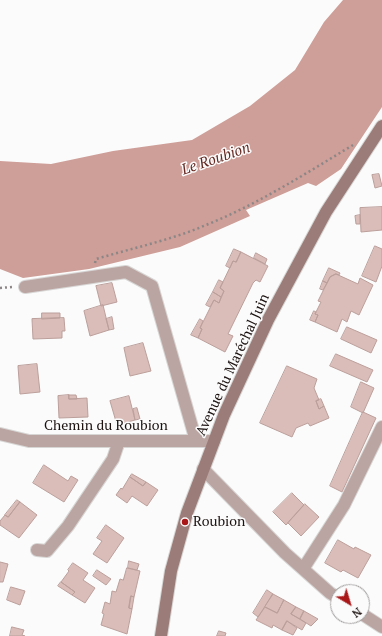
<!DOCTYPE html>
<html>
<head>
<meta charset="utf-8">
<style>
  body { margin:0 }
  #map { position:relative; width:382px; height:636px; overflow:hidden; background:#fbfbfb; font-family:"PT Serif",serif }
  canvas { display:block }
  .north { position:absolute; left:330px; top:584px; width:40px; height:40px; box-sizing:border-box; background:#fbfbfb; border:1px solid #a19e9d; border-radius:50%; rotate:142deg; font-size:11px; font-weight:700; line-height:16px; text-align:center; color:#1b1210 }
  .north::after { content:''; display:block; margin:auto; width:14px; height:18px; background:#aa1718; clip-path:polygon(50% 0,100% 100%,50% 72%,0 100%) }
</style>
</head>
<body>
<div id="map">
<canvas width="382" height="636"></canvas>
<div class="north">N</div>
</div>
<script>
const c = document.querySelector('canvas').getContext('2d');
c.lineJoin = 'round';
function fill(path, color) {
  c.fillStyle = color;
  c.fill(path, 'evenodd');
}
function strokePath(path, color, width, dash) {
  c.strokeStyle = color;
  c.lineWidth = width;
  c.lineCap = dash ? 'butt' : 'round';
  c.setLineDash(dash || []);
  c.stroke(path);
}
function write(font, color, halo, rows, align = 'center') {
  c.font = font + ' "PT Serif",serif';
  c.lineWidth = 3;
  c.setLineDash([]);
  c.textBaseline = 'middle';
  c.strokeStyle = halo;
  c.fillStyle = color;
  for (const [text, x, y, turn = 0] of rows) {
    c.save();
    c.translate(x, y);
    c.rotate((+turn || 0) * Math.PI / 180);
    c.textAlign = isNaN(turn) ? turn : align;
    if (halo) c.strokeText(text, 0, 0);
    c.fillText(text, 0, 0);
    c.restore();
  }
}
const water = new Path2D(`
  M343,0H382V107L341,169L316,186L308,183L246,210L250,216L180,247L89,269L23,278L0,269V161L51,164L113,151L192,140L250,106L295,70L324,22Z`);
const building = new Path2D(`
  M379,174L382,186L375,188L372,175Z
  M382,207V230L361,232L360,208Z
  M360,215V224H356L355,216Z
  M375,246L382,249V266L376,282L362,276Z
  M234,249L241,252L236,262L233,261L230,268L226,266Z
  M241,252L268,266L260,282L256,280L253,283L228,334L233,336L225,352L198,338L202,329L200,328L214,300L219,303L224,291L220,288L233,261L236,262Z
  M256,253L267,259L265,264L254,258Z
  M329,268L340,273L339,275L336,274L330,277L327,283L323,281Z
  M336,274L358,284L360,278L373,285L359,315L351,311L347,322L342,319L337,332L315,322L318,315L315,314L321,302L318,301L330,277Z
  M219,280L223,282L220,288L224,291L221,297L213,292Z
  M323,281L327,283L323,290L320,289Z
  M112,283L117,302L101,306L96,286Z
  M213,292L221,297L219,303L214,300L210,307L206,305Z
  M103,305L109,330L90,336L84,311Z
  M314,311L316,312L315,314L318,315L315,322L310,320Z
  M42,313H60V318L42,319Z
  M112,317L114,329L109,330L106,319Z
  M64,318L65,331H62V338L33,339L32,319Z
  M200,319L203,321L200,328L202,329L198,338L191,335Z
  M347,327L377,340L371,353L341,339Z
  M143,343L151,371L130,376L124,348Z
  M336,354L373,370L367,382L330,366Z
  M37,364L40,392L20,394L18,366Z
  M287,366L317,379L314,388L319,400L316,401L319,409L324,406L329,418L310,426L308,423L296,428L292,437L260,423Z
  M361,382L374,388L363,413L351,407Z
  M69,395H76L77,399H69Z
  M69,395V399L87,398L88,417L59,418L58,396Z
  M129,396L135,420L117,425L110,401Z
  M321,399L324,406L319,409L316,401Z
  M137,408L140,419L135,420L133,409Z
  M363,412L376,418L342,492L330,486Z
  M44,465L68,481L71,476L78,480L64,502L33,483Z
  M132,474L146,482L143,486L130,477Z
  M130,477L143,486L146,482L158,490L147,506L132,496L127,503L116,495L121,488L122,489Z
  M292,493L304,505L286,525L273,512Z
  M17,500L20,502L8,517L5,515Z
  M20,502L37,515L19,538L0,525V521L5,515L8,517Z
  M305,504L319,517L301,536L288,523Z
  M106,525L124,538L107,563L93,554L102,541L97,538Z
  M338,540L354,549L355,547L371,555L358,578L343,570L341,572L325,563Z
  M129,561L139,564L137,570L128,568Z
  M0,562L8,564L3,582H0Z
  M73,563L88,573L83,580L95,588L85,603L72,595L75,592L61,582L69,571L68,570Z
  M127,568L140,571L134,597L131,596L129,608L132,609L127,634L101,625L104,614L102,613L105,602L110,604L112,591L116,592L120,579L123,580Z
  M97,570L111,579L106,585L93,576Z
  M61,582L75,592L72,595L58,586Z
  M11,587L25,591L20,605L7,600Z
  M267,590L273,594L258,617L253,613Z
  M273,594L284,600L277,613L265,607Z
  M131,596L134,597L132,609L129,608Z
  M284,600L296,607L291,614L306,623L302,630L287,621L282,630L273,625L272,628L256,620L265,607L277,613Z
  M296,607L304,611L300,619L291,614Z
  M304,611L318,619L311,626L300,619Z
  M287,621L297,628L293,635L282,630Z
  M12,627L24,630L22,635L25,636H10Z
  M219,631L226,633L225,636H217Z`);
const path = new Path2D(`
  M95,263L96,259C133,248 171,240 206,225C258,204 305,174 353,145
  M0,288L12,287`);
const street = new Path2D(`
  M25,287L126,272L152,286L196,441
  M0,434L29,441H214
  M203,469L285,553L330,593L338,598
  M37,550L47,551L68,526L113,459L119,441
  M303,569L344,505L382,427
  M362,614L382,627`);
const secondary = new Path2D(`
  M161,636L171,571L187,513L224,415L268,320L326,212L382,126`);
const markers = [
  [185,522,4,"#aa1718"]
];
const streetNames = [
  ["Avenue du Maréchal Juin",233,365,-65],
  ["Chemin du Roubion",106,426]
];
const poiNames = [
  ["Roubion",193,522]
];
const waterNames = [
  ["Le Roubion",216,159,-19]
];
fill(water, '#ce9e98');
fill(building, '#dabdb9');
strokePath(building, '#bb9f9b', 1);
strokePath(street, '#d7d6d5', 14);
strokePath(secondary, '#d7d6d5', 14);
strokePath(path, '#8c8786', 2.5, [2, 3]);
strokePath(street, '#bba5a2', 12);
strokePath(secondary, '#9b7c78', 12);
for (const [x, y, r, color] of markers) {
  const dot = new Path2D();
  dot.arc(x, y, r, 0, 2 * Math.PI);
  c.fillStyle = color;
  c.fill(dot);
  strokePath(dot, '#fbfbfb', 1.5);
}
write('14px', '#1b1210', '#fbfbfb', streetNames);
write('14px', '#1b1210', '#fbfbfb', poiNames, 'left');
write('italic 15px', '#652923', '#fbfbfb', waterNames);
</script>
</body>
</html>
